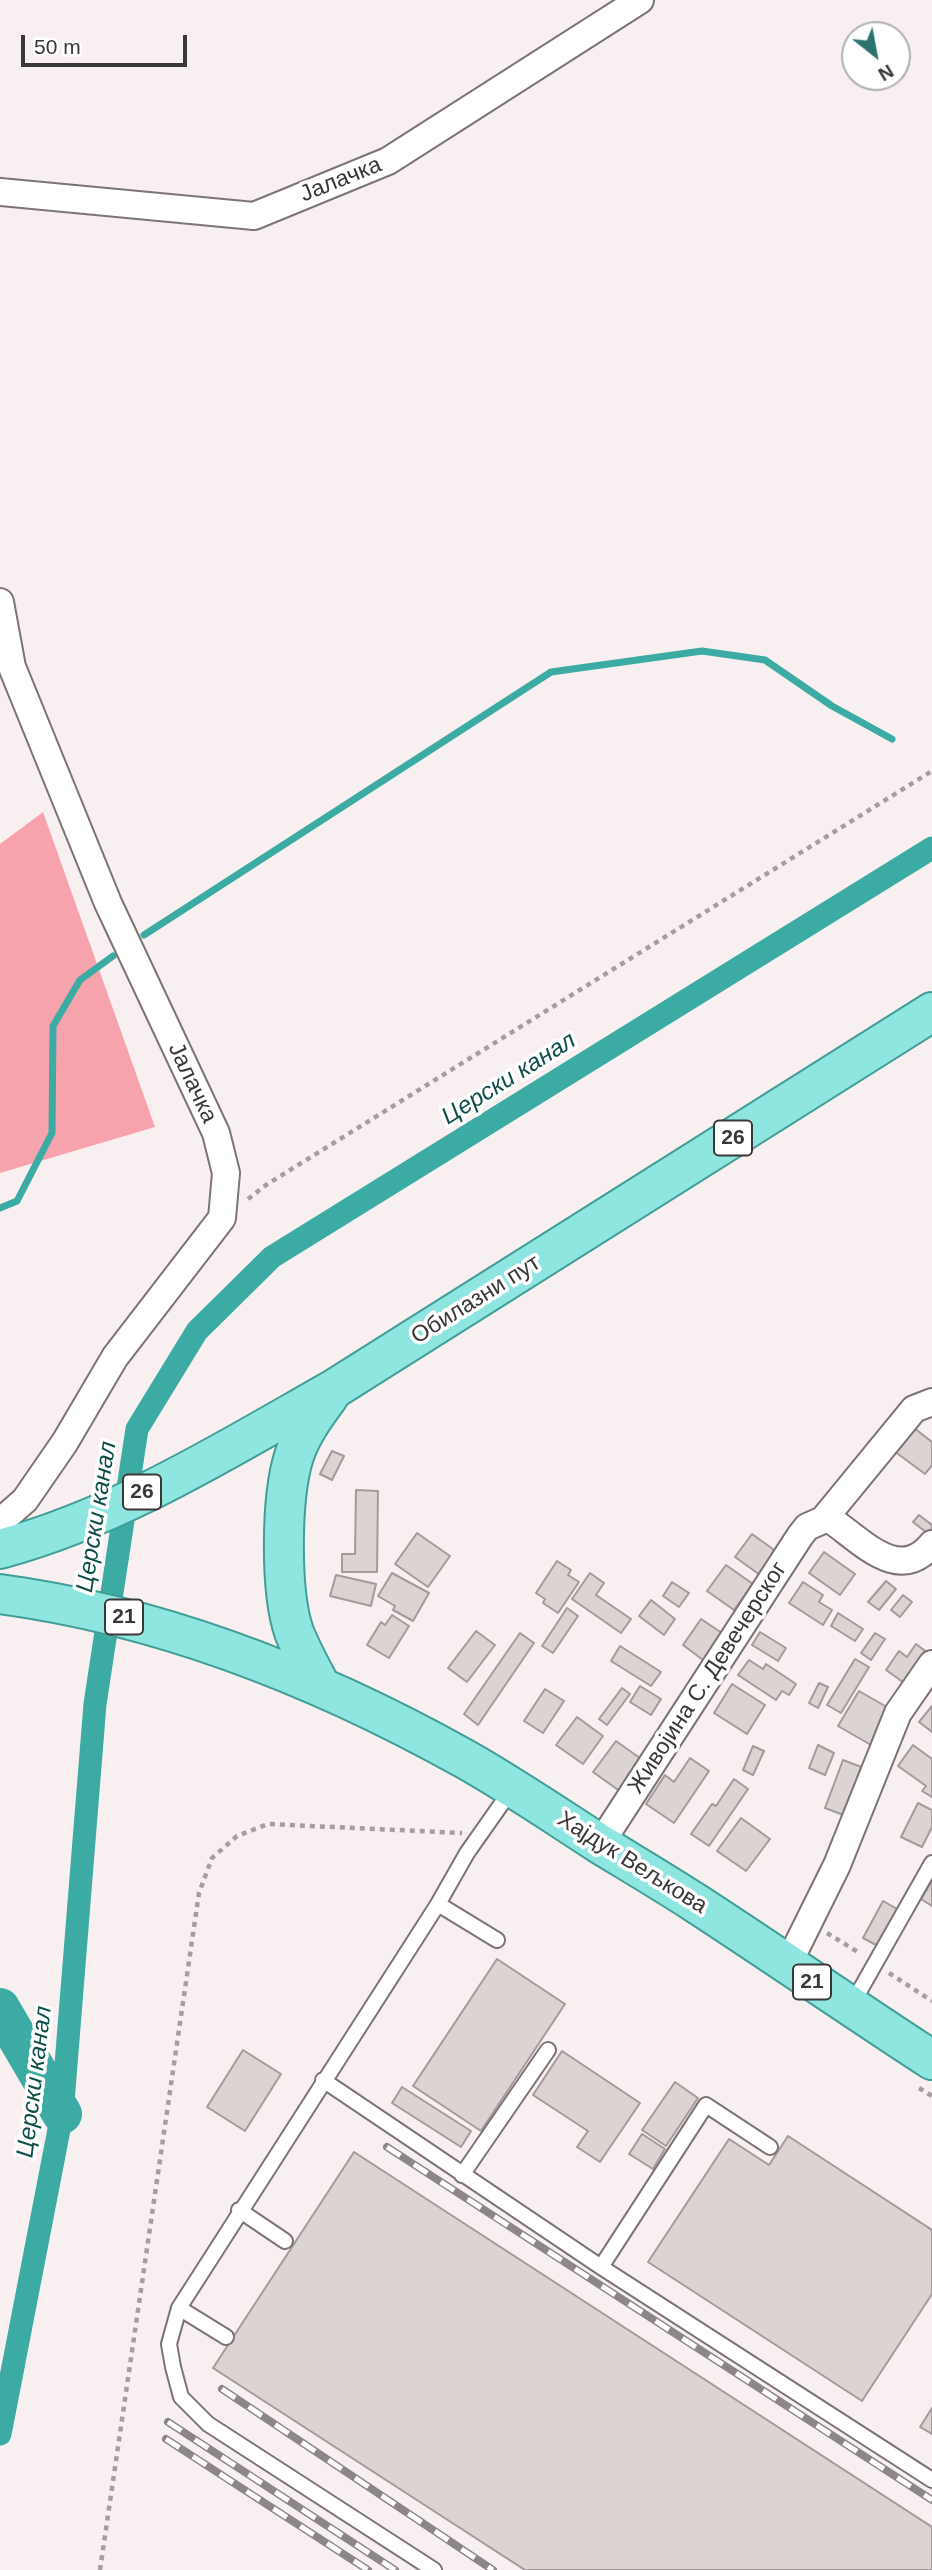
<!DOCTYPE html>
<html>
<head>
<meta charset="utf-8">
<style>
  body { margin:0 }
  #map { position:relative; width:932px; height:2570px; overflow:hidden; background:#f8eff0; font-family:Arial,sans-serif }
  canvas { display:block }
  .north { position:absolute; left:841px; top:21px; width:70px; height:70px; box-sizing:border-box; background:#fff; border:2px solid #b0afaf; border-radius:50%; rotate:149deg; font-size:19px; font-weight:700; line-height:28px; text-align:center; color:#3a3737 }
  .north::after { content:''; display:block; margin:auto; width:24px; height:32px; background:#2a736e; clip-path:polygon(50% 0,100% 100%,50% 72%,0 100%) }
  .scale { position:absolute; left:21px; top:35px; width:166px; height:32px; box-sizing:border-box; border:4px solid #3a3737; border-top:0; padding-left:9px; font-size:21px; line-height:24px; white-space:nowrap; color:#3a3737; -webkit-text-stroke:5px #fff; paint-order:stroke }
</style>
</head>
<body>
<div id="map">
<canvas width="932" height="2570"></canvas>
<div class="north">N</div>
<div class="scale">50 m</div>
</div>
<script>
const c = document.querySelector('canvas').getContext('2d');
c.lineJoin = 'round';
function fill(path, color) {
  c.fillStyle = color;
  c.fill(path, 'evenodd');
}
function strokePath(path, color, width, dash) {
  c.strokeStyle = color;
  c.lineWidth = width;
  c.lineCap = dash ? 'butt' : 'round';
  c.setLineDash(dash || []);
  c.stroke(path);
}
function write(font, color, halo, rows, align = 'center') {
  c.font = font + ' Arial,sans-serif';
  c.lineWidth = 7;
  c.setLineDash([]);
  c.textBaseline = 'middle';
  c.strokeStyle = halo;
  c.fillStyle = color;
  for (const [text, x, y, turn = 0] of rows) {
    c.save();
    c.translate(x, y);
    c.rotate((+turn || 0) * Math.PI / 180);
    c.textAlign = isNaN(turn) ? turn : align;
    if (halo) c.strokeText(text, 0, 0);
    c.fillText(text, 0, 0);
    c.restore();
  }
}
const forest = new Path2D(`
  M43,812L155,1127L0,1173V844Z`);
const stream = new Path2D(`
  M144,935L551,672L702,651L765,660L832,706L892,739
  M0,1208L17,1201L52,1133L53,1026L80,980L113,956`);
const canal = new Path2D(`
  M0,2434L62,2114L95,1704L137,1429L197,1331L272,1257L932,848`);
const river = new Path2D(`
  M0,2008L62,2114`);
const building = new Path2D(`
  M909,1424L932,1442V1465L925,1474L890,1448Z
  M332,1451L344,1456L332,1480L320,1474Z
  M356,1490L378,1491L377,1572H342V1554H355Z
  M919,1515L932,1525L931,1536L913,1522Z
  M417,1533L450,1556L428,1587L395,1564Z
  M752,1534L777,1552L760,1575L735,1557Z
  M824,1552L855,1574L840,1595L809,1573Z
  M557,1561L571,1570L568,1575L579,1582L558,1613L543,1603L545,1599L536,1593Z
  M726,1565L753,1584L734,1610L707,1591Z
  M392,1573L429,1593L413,1621L393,1610L395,1606L378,1596Z
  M590,1573L604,1583L596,1595L631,1619L621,1633L572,1599Z
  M336,1575L376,1584L371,1606L330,1596Z
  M886,1581L896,1589L879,1610L868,1602Z
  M672,1582L689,1593L679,1607L663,1596Z
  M803,1582L823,1595L819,1602L832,1610L823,1625L789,1603Z
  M903,1595L912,1602L900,1617L891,1610Z
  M651,1600L675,1619L664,1635L639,1616Z
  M567,1608L578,1616L553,1653L542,1646Z
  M838,1613L863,1629L855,1641L831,1626Z
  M392,1615L409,1626L389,1658L367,1645L381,1622L385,1625Z
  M701,1619L722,1633L703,1660L683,1645Z
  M476,1631L495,1645L467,1682L448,1668Z
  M760,1632L786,1648L778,1661L752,1645Z
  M520,1633L534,1643L478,1725L464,1714Z
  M875,1633L885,1639L871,1660L861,1653Z
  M916,1644L932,1656L910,1687L886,1670L899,1651L907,1657Z
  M620,1646L661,1672L651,1686L611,1661Z
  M855,1659L869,1667L841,1713L827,1705Z
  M749,1660L763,1669L766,1664L796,1684L789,1695L782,1691L776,1700L738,1675Z
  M819,1683L828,1687L818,1708L809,1703Z
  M732,1684L765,1705L747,1734L714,1713Z
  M640,1686L661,1699L651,1715L630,1702Z
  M622,1688L630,1694L607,1725L599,1719Z
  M545,1689L564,1701L543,1733L524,1721Z
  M859,1691L892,1710L871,1745L838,1726Z
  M932,1706V1732L919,1722Z
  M577,1717L603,1736L583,1764L556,1745Z
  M616,1741L644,1761L621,1792L593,1772Z
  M818,1745L834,1753L825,1775L809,1768Z
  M913,1745L932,1759V1797L922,1791L926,1786L898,1766Z
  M753,1746L764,1751L753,1775L743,1770Z
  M690,1758L709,1771L674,1823L646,1804L665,1775L674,1782Z
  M843,1760L864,1768L846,1816L825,1808Z
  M734,1779L748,1789L709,1846L691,1834L712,1804L716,1806Z
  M918,1803L932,1810V1827L922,1847L901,1837Z
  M741,1818L770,1839L746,1871L717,1851Z
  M932,1881V1906L921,1899Z
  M883,1901L899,1910L878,1946L863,1938Z
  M497,1959L565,2004L481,2131L413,2086Z
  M243,2050L281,2074L245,2131L207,2107Z
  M562,2051L640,2103L600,2162L577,2147L588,2131L533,2095Z
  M675,2082L698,2098L666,2146L642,2130Z
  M402,2087L471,2131L461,2147L392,2103Z
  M642,2134L665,2149L653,2169L629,2154Z
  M788,2136L932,2230V2294L862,2401L648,2262L729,2139L769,2165Z
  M354,2152L932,2527V2570H525L213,2368Z
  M932,2408V2434L920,2427Z`);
const path = new Path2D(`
  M248,1199L266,1185L932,771
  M827,1933L861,1954
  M889,1973L932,2001
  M919,2088L932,2096
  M100,2570L199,1893L212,1858L237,1836L268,1824L462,1833`);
const service = new Path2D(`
  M438,1904L497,1940
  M851,2006L932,1863
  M323,2080L601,2267L932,2480
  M462,2175L548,2050
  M239,2210L285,2241
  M601,2267L706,2105L770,2147
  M179,2308L226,2337
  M434,2570L208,2424L181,2397L173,2367L169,2344L179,2308L438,1904L467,1853L512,1789`);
const minor = new Path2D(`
  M0,192L254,216L388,161L640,0
  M0,602L12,667L108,903L216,1133L226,1173L222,1218L115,1357L65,1442L25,1500L0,1522
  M823,1520H831C863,1542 899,1584 932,1544
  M600,1844L800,1536L807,1527L823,1520L914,1409L932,1402
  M787,1966L837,1865L898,1713L932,1664`);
const primary = new Path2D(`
  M0,1549C119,1517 228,1449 334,1389L932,1012
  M0,1594C165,1616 320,1678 465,1759C511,1785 555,1815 600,1844C631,1863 663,1882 694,1902C774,1954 852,2008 932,2060
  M320,1685C311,1668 301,1650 294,1632C280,1591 281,1497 294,1456C301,1434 315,1415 329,1396`);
const rail = new Path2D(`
  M387,2147L932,2500
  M222,2389L493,2570
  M168,2422L395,2570
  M166,2439L368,2570`);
const shields = [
  [733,1138,38],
  [142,1492,38],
  [124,1617,38],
  [812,1982,38]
];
const shieldNames = [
  ["26",733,1138],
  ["26",142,1492],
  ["21",124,1617],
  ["21",812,1982]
];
const streetNames = [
  ["Јалачка",341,180,-22],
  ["Јалачка",192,1083,65],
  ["Обилазни пут",476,1300,-32],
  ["Живојина С. Девечерског",708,1678,-57],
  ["Хајдук Вељкова",632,1863,32]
];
const waterNames = [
  ["Церски канал",509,1079,-32],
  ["Церски канал",97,1517,-81],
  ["Церски канал",35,2082,-83]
];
fill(forest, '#f7a3ad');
strokePath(stream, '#3baba3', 7);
strokePath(canal, '#3baba3', 23);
strokePath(river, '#3baba3', 40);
fill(building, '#dcd3d3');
strokePath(building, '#a39a9b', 2);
strokePath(service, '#7c7475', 18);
strokePath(minor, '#7c7475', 30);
strokePath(primary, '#419d97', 42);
strokePath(path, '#a59e9f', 4.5, [5, 5]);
strokePath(service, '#fff', 14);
strokePath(minor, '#fff', 26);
strokePath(primary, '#8fe5e0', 38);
strokePath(rail, '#8c8687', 8);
strokePath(rail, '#fff', 5, [16]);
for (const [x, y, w] of shields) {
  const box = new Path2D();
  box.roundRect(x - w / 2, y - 17.5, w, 35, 5);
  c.fillStyle = '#fff';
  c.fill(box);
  strokePath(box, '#3a3737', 2);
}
write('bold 21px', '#3a3737', null, shieldNames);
write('23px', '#3a3737', '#fff', streetNames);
write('italic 24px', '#0d4e4a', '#fff', waterNames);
</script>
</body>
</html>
